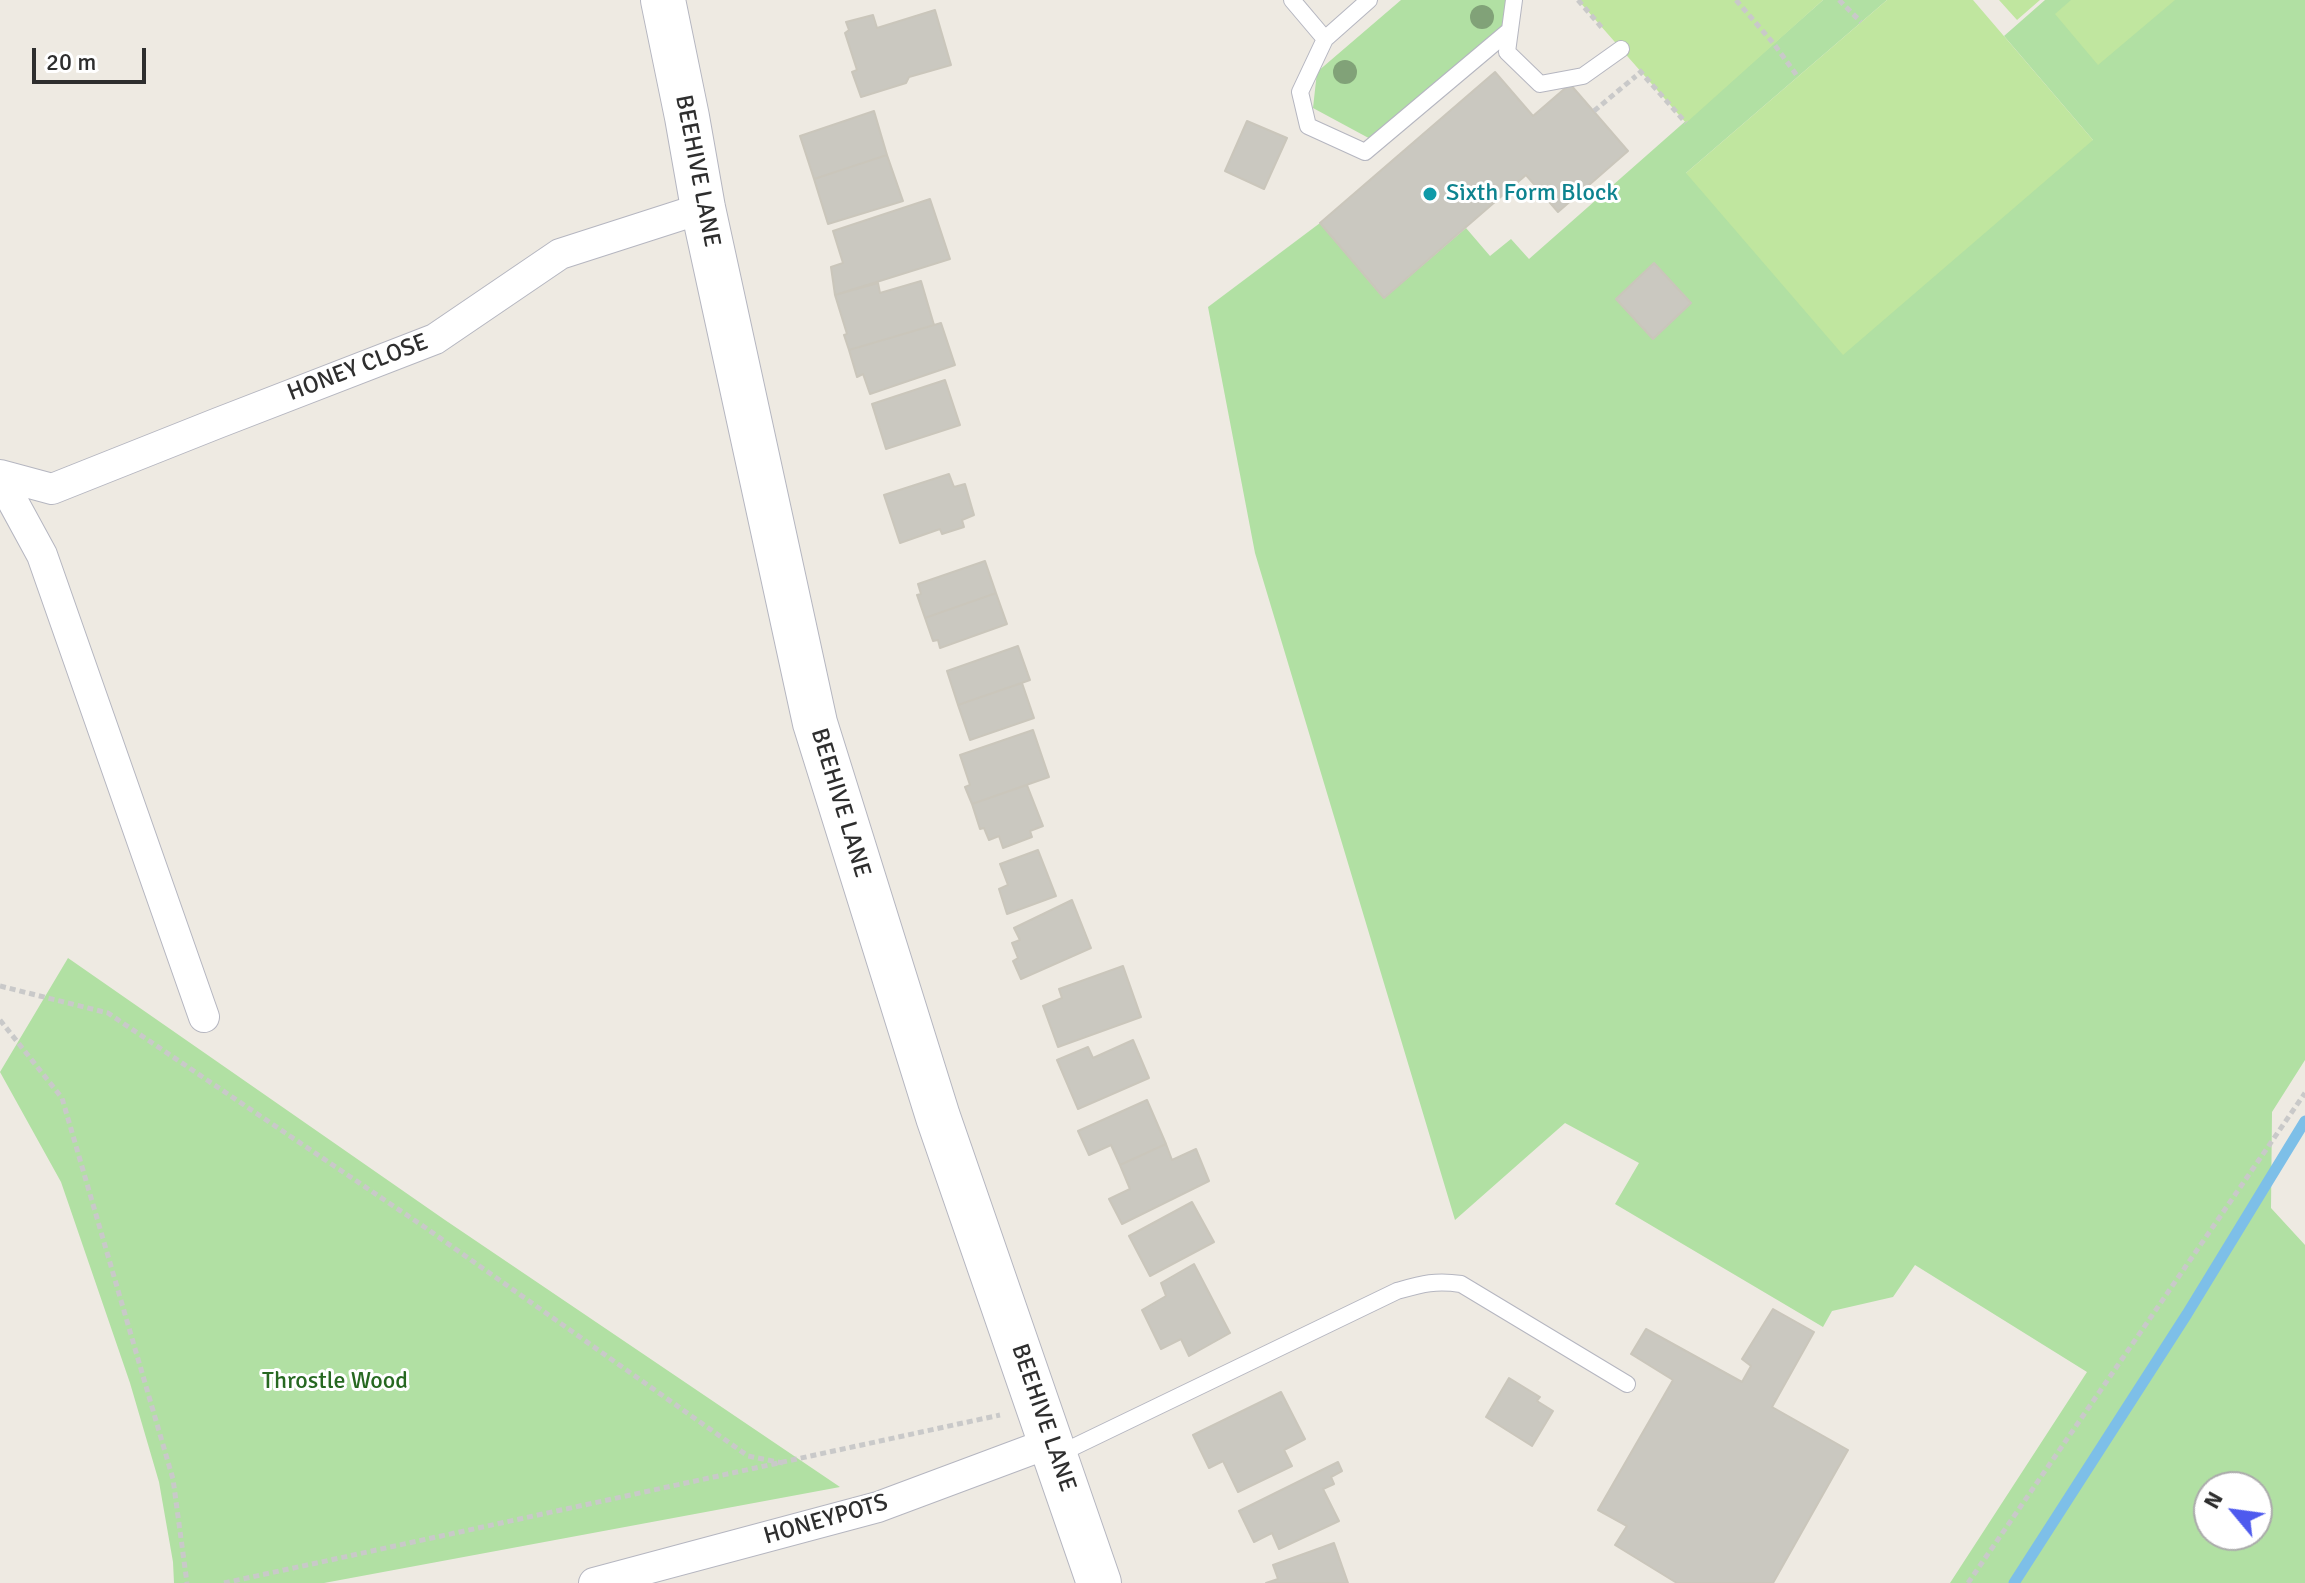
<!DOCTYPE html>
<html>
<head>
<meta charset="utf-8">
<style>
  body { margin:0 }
  #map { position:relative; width:2305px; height:1583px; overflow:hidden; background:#eeeae2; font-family:Signika,sans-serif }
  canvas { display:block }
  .north { position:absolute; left:2193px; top:1471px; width:80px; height:80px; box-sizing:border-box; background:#fff; border:2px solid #ababab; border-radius:50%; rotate:299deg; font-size:22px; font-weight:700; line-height:32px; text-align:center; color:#2e2e2e }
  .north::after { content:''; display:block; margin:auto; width:28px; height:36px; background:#4e5aee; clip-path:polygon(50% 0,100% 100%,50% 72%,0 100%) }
  .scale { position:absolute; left:32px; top:48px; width:114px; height:36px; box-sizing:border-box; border:4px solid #2e2e2e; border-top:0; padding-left:10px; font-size:24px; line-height:28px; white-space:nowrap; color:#2e2e2e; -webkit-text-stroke:6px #fff; paint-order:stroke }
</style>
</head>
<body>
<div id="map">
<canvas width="2305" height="1583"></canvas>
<div class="north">N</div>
<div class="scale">20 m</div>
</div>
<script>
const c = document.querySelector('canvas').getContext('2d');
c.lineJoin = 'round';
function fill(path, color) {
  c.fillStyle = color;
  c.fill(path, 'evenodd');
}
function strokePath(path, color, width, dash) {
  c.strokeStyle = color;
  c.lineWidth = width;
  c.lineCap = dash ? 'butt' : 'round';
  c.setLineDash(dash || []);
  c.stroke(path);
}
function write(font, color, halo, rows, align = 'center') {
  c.font = font + ' Signika,sans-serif';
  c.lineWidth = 6;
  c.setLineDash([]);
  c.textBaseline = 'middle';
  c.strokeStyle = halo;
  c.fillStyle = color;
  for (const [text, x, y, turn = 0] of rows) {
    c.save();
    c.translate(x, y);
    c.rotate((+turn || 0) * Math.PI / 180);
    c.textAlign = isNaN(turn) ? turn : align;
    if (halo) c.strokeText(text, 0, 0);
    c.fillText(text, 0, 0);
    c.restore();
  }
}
const green = new Path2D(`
  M1401,0H1514L1510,30L1376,142L1313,108L1317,72Z
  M1823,0H1887L1686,173L2093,140L2004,36L2045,0H2305V1060L2272,1112L2271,1208L2305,1245V1583H1950L2087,1372L1915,1265L1893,1297L1832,1311L1823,1327L1615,1204L1639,1163L1565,1123L1455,1220L1255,553L1208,307L1320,223L1384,298L1466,228L1490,256L1511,239L1529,259ZM2209,1487H2257V1535H2209Z
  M68,958L445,1220L840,1487L324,1583H174L173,1562L159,1482L130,1383L61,1182L0,1072Z`);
const pitch = new Path2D(`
  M1578,0H1823L1686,123Z
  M1887,0H1973L2093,140L1843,355L1686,173Z
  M1999,0H2040L2017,20Z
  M2071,0H2175L2098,65L2055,14Z`);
const stream = new Path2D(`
  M2014,1583L2187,1314L2305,1121`);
const building = new Path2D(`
  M935,10L951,65L909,77L906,83L861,97L852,72L857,70L845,33L849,30L846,22L873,15L877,28Z
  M1495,72L1533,116L1570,84L1628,151L1558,212L1526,175L1384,298L1320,223Z
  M874,111L887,155L814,179L800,136Z
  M1247,121L1287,138L1264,189L1225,171Z
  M887,155L903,201L828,224L814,179Z
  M930,199L950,259L835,295L831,267L843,263L833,231Z
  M1654,263L1691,303L1653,339L1616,299Z
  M921,281L934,325L849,350L844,335L847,334L835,295L878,283L880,293Z
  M941,323L955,365L870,394L863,374L857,377L849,350Z
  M945,380L960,425L886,449L872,404Z
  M949,474L954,487L965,484L974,515L962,520L964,527L942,534L940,529L900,543L884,495Z
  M985,561L996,593L925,618L917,595L921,594L918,584Z
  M996,593L1007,624L940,648L938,640L933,641L925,618Z
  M1018,646L1030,680L958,705L947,671Z
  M1022,683L1034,718L970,740L958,705Z
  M1033,730L1049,777L972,804L965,787L970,785L960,755Z
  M1027,785L1043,826L1030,831L1032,837L1003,848L999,836L989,840L984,828L980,829L972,804Z
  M1038,850L1056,896L1007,914L999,889L1008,885L1000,864Z
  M1072,900L1091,948L1021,979L1013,961L1018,958L1012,943L1020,940L1014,928Z
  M1123,966L1141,1017L1058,1047L1043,1006L1062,998L1059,989Z
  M1133,1040L1149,1078L1078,1109L1057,1060L1088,1047L1093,1058Z
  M1147,1100L1166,1144L1120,1165L1111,1145L1089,1155L1078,1131Z
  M1166,1144L1172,1160L1196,1149L1209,1181L1122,1224L1109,1199L1130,1189L1120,1165Z
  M1192,1202L1214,1242L1150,1276L1129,1236Z
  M1194,1264L1230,1333L1189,1356L1181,1339L1161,1349L1142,1310L1166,1296L1161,1283Z
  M1773,1309L1814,1332L1772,1407L1848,1450L1773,1583H1677L1615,1545L1627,1526L1598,1510L1673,1380L1631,1354L1646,1329L1742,1382L1751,1366L1742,1359Z
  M1509,1378L1540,1397L1537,1401L1553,1411L1532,1446L1486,1417Z
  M1281,1392L1305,1439L1284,1450L1292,1466L1238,1492L1223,1461L1209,1468L1193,1435Z
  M1338,1462L1342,1471L1331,1477L1334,1484L1323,1489L1339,1521L1279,1549L1272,1533L1254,1542L1239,1511Z
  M1334,1543L1348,1583H1266L1278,1579L1273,1565Z`);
const path = new Path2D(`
  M1578,0L1603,29
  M1736,0L1774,44L1798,77
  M1839,0L1861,22
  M1639,70L1686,123
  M1594,111L1636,76
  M0,986L108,1013L423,1226L748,1456L783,1463
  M0,1020L62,1098L173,1479L187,1583
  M224,1583L1000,1415
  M1968,1583L2305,1093`);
const lane = new Path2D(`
  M1292,0L1325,39L1369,0
  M1514,0L1507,52L1540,84L1583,76L1621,49
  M1325,39L1300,92L1308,126L1365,152L1510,30
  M1057,1455L1397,1291C1422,1284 1435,1280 1461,1284L1627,1384`);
const street = new Path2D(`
  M0,475L52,489L218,423L435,339L560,254L703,208
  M0,478L42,555L204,1017
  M594,1583L878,1507L1052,1442`);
const secondary = new Path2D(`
  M663,0L687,117L703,208L815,723L938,1117L1099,1583`);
const trees = [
  [1482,17],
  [1345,72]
];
const markers = [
  [1430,194,8,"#0f9aa8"]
];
const streetNames = [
  ["BEEHIVE LANE",697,171,79],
  ["HONEY CLOSE",358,368,-21],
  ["BEEHIVE LANE",840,803,73],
  ["BEEHIVE LANE",1043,1418,71],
  ["HONEYPOTS",826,1520,-16]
];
const cultureNames = [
  ["Sixth Form Block",1446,194]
];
const parkNames = [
  ["Throstle Wood",335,1382]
];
fill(green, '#b1e0a3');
fill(pitch, '#c0e69f');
strokePath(stream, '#7dbfe8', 11);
fill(building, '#cac8c0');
strokePath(building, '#cac6bb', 2);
strokePath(lane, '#b5b6c0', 18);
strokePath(street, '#b5b6c0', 32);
strokePath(secondary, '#b5b6c0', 46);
strokePath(path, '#c9c9c9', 5, [6, 4]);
strokePath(lane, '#fff', 16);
strokePath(street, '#fff', 30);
strokePath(secondary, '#fff', 44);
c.fillStyle = '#81a278';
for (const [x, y] of trees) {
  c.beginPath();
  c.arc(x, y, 12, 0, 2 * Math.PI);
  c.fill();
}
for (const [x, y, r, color] of markers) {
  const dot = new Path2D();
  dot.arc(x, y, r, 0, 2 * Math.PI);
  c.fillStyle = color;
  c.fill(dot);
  strokePath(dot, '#fff', 3);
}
write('24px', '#2e2e2e', '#fff', streetNames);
write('24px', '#0d838f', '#fff', cultureNames, 'left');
write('24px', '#276821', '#fff', parkNames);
</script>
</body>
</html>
